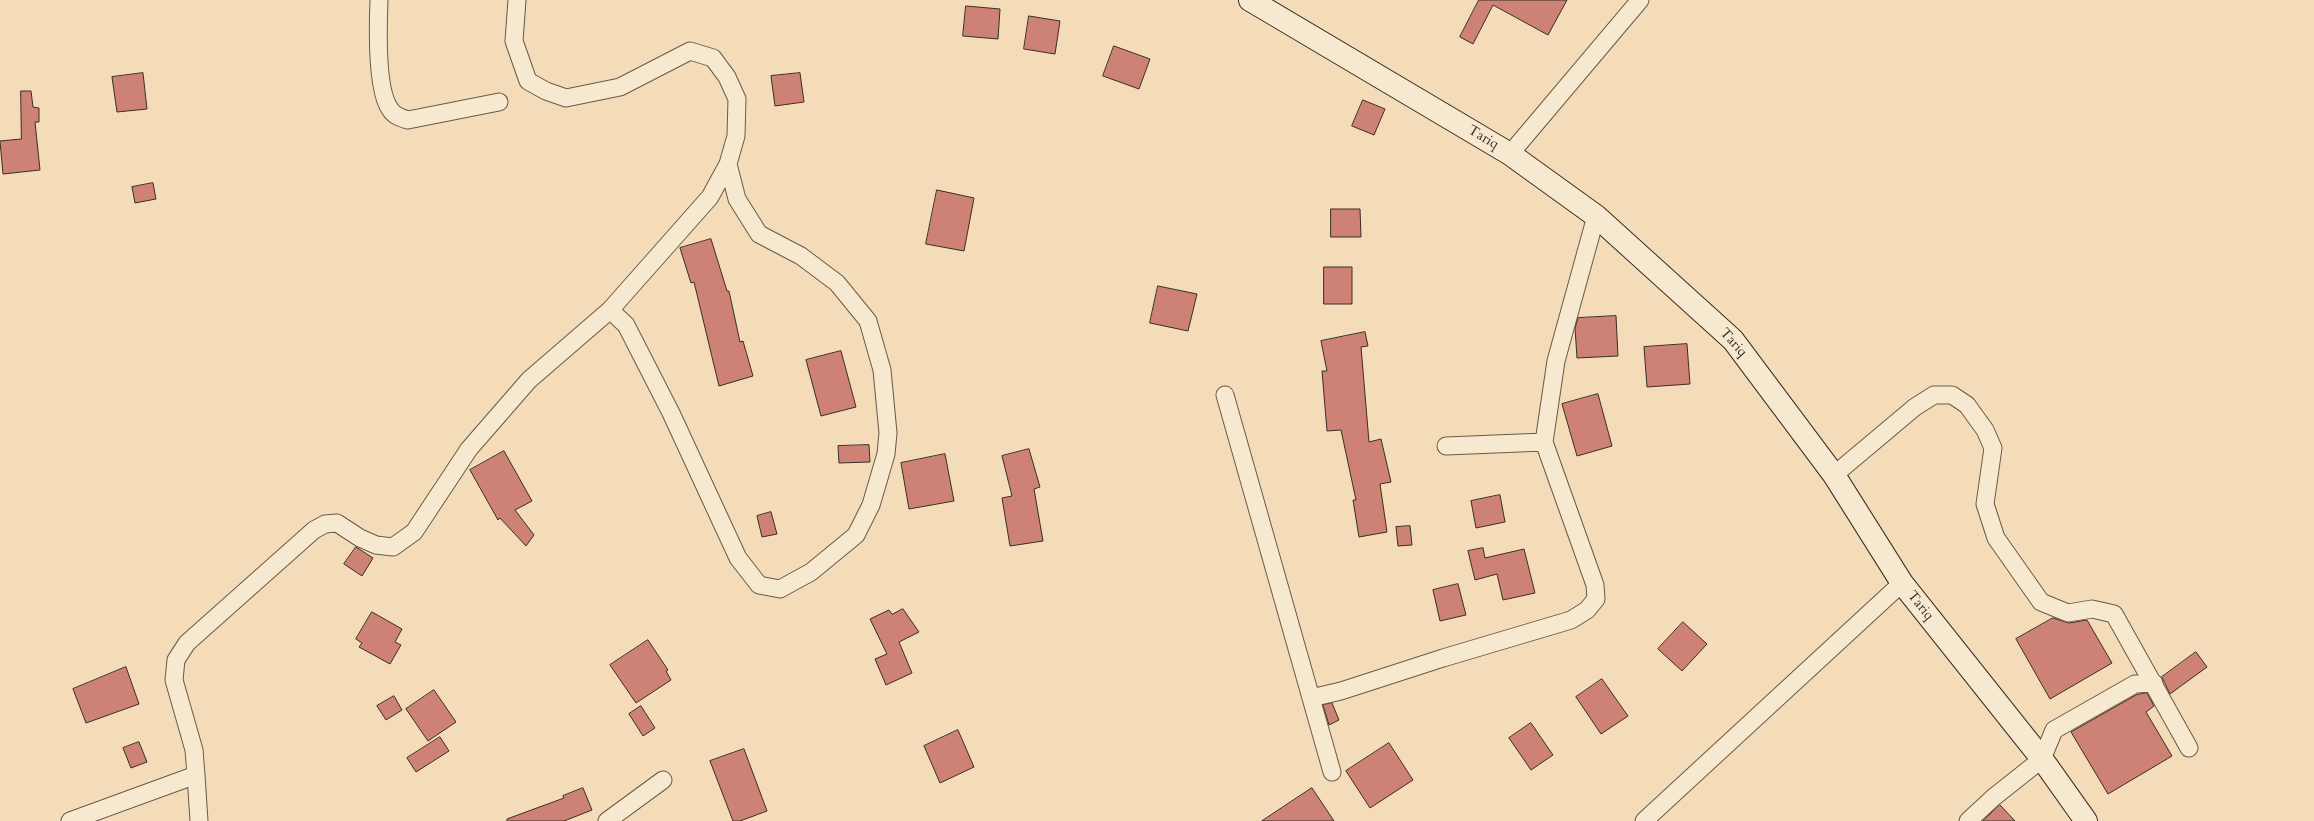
<!DOCTYPE html>
<html>
<head>
<meta charset="utf-8">
<style>
  body { margin:0 }
  canvas { display:block; background:#f3dcb7 }
</style>
</head>
<body>
<canvas width="2314" height="821"></canvas>
<script>
const c = document.querySelector('canvas').getContext('2d');
c.lineJoin = 'round';
function fill(path, color) {
  c.fillStyle = color;
  c.fill(path, 'evenodd');
}
function strokePath(path, color, width, dash) {
  c.strokeStyle = color;
  c.lineWidth = width;
  c.lineCap = dash ? 'butt' : 'round';
  c.setLineDash(dash || []);
  c.stroke(path);
}
function write(font, color, halo, rows, align = 'center') {
  c.font = font + ' Cardo,serif';
  c.lineWidth = 3;
  c.setLineDash([]);
  c.textBaseline = 'middle';
  c.strokeStyle = halo;
  c.fillStyle = color;
  for (const [text, x, y, turn = 0] of rows) {
    c.save();
    c.translate(x, y);
    c.rotate((+turn || 0) * Math.PI / 180);
    c.textAlign = isNaN(turn) ? turn : align;
    if (halo) c.strokeText(text, 0, 0);
    c.fillText(text, 0, 0);
    c.restore();
  }
}
const building = new Path2D(`
  M1479,0H1567L1548,35L1493,5L1473,44L1460,37Z
  M966,6L1000,9L998,39L963,36Z
  M1029,16L1060,21L1055,54L1024,49Z
  M1114,46L1150,59L1139,89L1103,76Z
  M143,73L147,109L117,112L112,77Z
  M800,73L804,102L775,106L771,76Z
  M21,91H31L33,107L39,108V122H35L40,170L3,174L0,141L21,139Z
  M1363,100L1385,109L1374,135L1352,126Z
  M153,183L156,199L135,203L132,187Z
  M937,190L974,198L964,251L926,244Z
  M1331,209H1360L1361,237H1331Z
  M711,239L727,291H729L740,342L743,341L753,376L719,386L694,282L691,283L680,248Z
  M1324,267H1352V304H1324Z
  M1158,286L1197,294L1188,331L1150,323Z
  M1616,316L1618,356L1577,358L1575,328L1578,318Z
  M1365,332L1368,346L1361,347L1369,442L1381,439L1391,482L1380,484L1387,532L1359,537L1353,500H1356L1341,430L1327,431L1322,371H1327L1321,341Z
  M1687,344L1690,384L1647,387L1644,347Z
  M841,351L856,407L821,416L806,360Z
  M1598,394L1612,446L1577,456L1562,404Z
  M869,445L870,462L839,463L838,446Z
  M1029,449L1040,487L1034,489L1043,541L1010,546L1002,498L1012,496L1002,456Z
  M504,451L532,501L515,510L534,535L526,546L500,518L498,520L470,470Z
  M945,454L954,501L909,509L901,463Z
  M1500,495L1505,522L1476,528L1471,501Z
  M771,512L777,534L762,537L757,516Z
  M1410,526L1412,545L1398,546L1396,527Z
  M356,547L373,558L362,576L344,564Z
  M1483,548L1485,558L1524,549L1535,593L1503,600L1497,574L1475,580L1468,551Z
  M1458,584L1466,615L1440,621L1433,590Z
  M903,609L919,632L899,642L912,673L886,685L875,659L887,654L870,619L889,610L892,614Z
  M372,612L402,629L395,642L401,645L390,664L359,647L362,643L356,639Z
  M2053,618L2069,623L2087,620L2112,663L2050,699L2016,639Z
  M1683,622L1707,644L1682,671L1658,649Z
  M648,640L668,670L666,671L671,680L636,703L610,665Z
  M2196,652L2207,667L2170,694L2162,677Z
  M126,667L139,704L86,723L73,689Z
  M1602,679L1628,716L1601,734L1576,697Z
  M434,690L456,722L428,741L406,709Z
  M2147,693L2154,706L2146,712L2172,756L2108,794L2071,732L2136,695Z
  M394,696L402,710L386,720L377,706Z
  M1332,703L1339,720L1329,725L1323,705Z
  M641,706L655,728L643,736L629,714Z
  M1531,723L1553,755L1531,770L1509,738Z
  M958,730L974,767L940,783L924,746Z
  M440,737L449,751L416,772L407,758Z
  M139,742L147,762L131,768L123,748Z
  M1389,743L1413,780L1370,808L1346,771Z
  M744,749L767,811L740,821H733L710,761Z
  M583,788L592,810L564,821H507V819L564,798L563,796Z
  M1312,788L1334,821H1262Z
  M2000,805L2015,821H1983Z`);
const street = new Path2D(`
  M379,0C378,25 376,90 390,109C394,116 401,118 408,120L499,102
  M1510,154L1640,0
  M610,310L626,325L671,413L738,558L759,585L780,589L811,572L856,535L871,505L886,454L888,433L882,370L868,321L837,283L801,256L759,234L737,199L728,164
  M1225,395L1332,772
  M1446,446L1544,442L1556,361L1596,216
  M1834,475L1915,407L1934,395H1952L1967,405L1985,430L1993,448L1985,504L1996,538L2041,602L2068,613L2092,609L2114,614L2189,748
  M1311,698L1341,691L1443,658L1571,620L1587,610L1596,599L1595,585L1544,442
  M196,775L194,750L174,680L176,660L187,643L314,530L325,524L337,523L360,538L376,545L393,547L414,532L469,449L529,380L610,310L710,197L728,164L736,136L737,99L727,77L713,58L690,51L620,87L566,98L546,91L528,81L514,41L517,0
  M70,821L196,775L199,821
  M607,821L663,780
  M1644,821L1902,583
  M1968,821L1994,797L2042,759L2054,730L2135,684L2154,683`);
const secondary = new Path2D(`
  M1250,0L1510,154L1596,216L1733,340L1834,475L1902,583L2042,759L2086,821`);
const streetNames = [
  ["Tariq",1483,138,31],
  ["Tariq",1733,343,48],
  ["Tariq",1920,606,51]
];
fill(building, '#ce8175');
strokePath(building, '#3a2e25', 1);
strokePath(street, '#685a4a', 19);
strokePath(secondary, '#3a2e25', 24);
strokePath(street, '#f7e8d0', 17);
strokePath(secondary, '#f7e8d0', 22);
write('14px', '#3a2e25', '#f7e8d0', streetNames);
</script>
</body>
</html>
